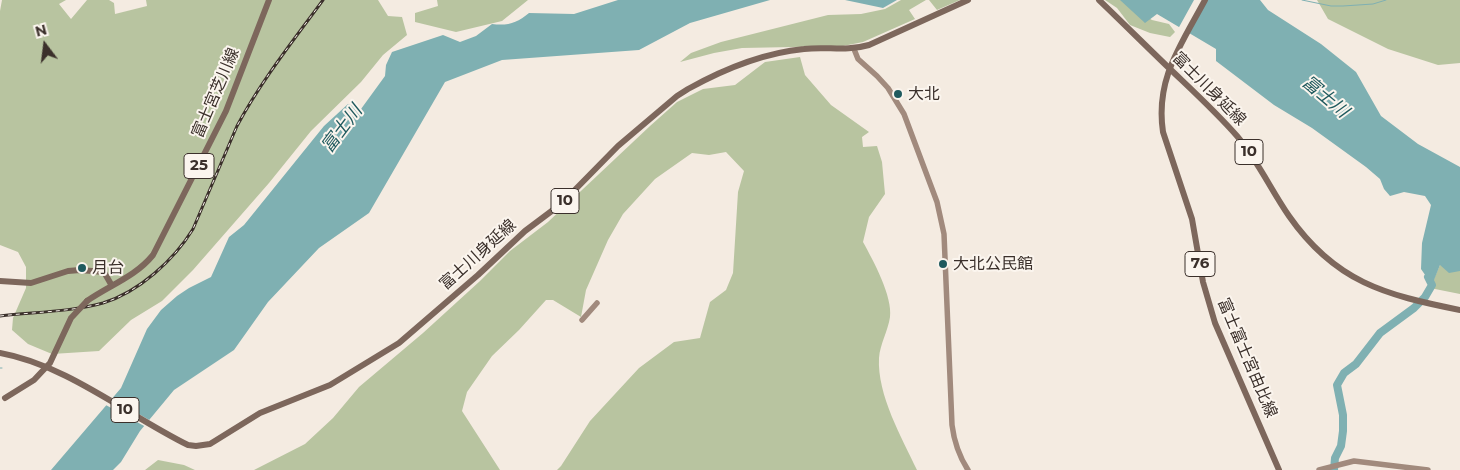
<!DOCTYPE html>
<html>
<head>
<meta charset="utf-8">
<style>
  body { margin:0 }
  #map { position:relative; width:1460px; height:470px; overflow:hidden; background:#f4ebe1; font-family:Montserrat,sans-serif }
  canvas { display:block }
  .north { position:absolute; left:20px; top:20px; width:50px; height:50px; -webkit-text-stroke:4px #fbf5ee; paint-order:stroke; rotate:345deg; font-size:14px; font-weight:700; line-height:20px; text-align:center; color:#3b302b }
  .north::after { content:''; display:block; margin:auto; width:18px; height:22px; background:#3b302b; clip-path:polygon(50% 0,100% 100%,50% 72%,0 100%) }
</style>
</head>
<body>
<div id="map">
<canvas width="1460" height="470"></canvas>
<div class="north">N</div>
</div>
<script>
const c = document.querySelector('canvas').getContext('2d');
c.lineJoin = 'round';
function fill(path, color) {
  c.fillStyle = color;
  c.fill(path, 'evenodd');
}
function strokePath(path, color, width, dash) {
  c.strokeStyle = color;
  c.lineWidth = width;
  c.lineCap = dash ? 'butt' : 'round';
  c.setLineDash(dash || []);
  c.stroke(path);
}
function write(font, color, halo, rows, align = 'center') {
  c.font = font + ' Montserrat,"Noto Sans JP",sans-serif';
  c.lineWidth = 4;
  c.setLineDash([]);
  c.textBaseline = 'middle';
  c.strokeStyle = halo;
  c.fillStyle = color;
  for (const [text, x, y, turn = 0] of rows) {
    c.save();
    c.translate(x, y);
    c.rotate((+turn || 0) * Math.PI / 180);
    c.textAlign = isNaN(turn) ? turn : align;
    if (halo) c.strokeText(text, 0, 0);
    c.fillText(text, 0, 0);
    c.restore();
  }
}
const green = new Path2D(`
  M2,0H66L59,4L71,19L87,0H109L114,3L115,14L147,6L146,0H378L388,16L402,17L407,35L383,55L361,82L311,131L269,183L193,270L162,301L131,320L99,351L52,354L28,344L12,330L13,318L26,288V267L18,252L0,245V11Z
  M437,0H528L502,21L456,32L415,22V13L438,6Z
  M901,0H926L909,10L915,19L863,42L843,46L742,48L714,53L680,62L691,53L721,42L828,15L861,14L885,9Z
  M929,0H960L937,10Z
  M1105,0H1121L1152,20L1169,24L1175,32L1170,37L1150,33L1130,25L1117,8Z
  M1317,0H1460V63L1438,65L1388,49L1328,19Z
  M800,57L805,75L831,105L869,132L862,137L863,147L877,146L882,162L885,194L869,217L863,242C873,260 893,297 890,317C888,331 880,344 879,358C877,395 902,438 917,470H557L561,466L590,421L639,368L674,342L700,338L710,302L726,290L733,273L738,192L744,171L726,152L709,155L692,153L655,179L623,214L608,240L586,290L581,317L553,300H546L519,330L492,356L467,392L462,411L500,470H254L305,444L333,418L359,387L423,333L480,281L510,251L548,222L650,126L677,102L703,89L735,85L765,62Z
  M1440,265L1460,267V294L1430,288Z
  M158,460L184,465L195,470H145Z`);
const water = new Path2D(`
  M618,0H770L690,23L639,50L502,60L445,82L369,213L319,248L268,302L234,350L174,390L140,431L121,462L113,470H51L121,388L147,329L161,310L177,296L189,288L211,277L229,237L244,225L324,126L348,104L361,109L385,76L386,65L392,52L443,35L460,42L476,36L492,24C508,26 517,23 529,13L574,14Z
  M845,0H897L883,8Z
  M1120,0H1260L1268,10L1321,44L1356,72L1381,116L1418,144L1460,167V271L1449,273L1440,265L1432,285L1421,269L1422,243L1431,205L1425,196L1404,192L1390,196L1384,189L1380,179L1366,167L1312,128L1274,105L1216,61V49L1157,14L1145,23Z`);
const pier = new Path2D(`
  M1194,0H1205L1186,34L1178,29Z
  M109,397L151,421L146,427L104,404Z`);
const stream = new Path2D(`
  M1302,0L1331,6H1343L1373,4L1386,0
  M0,368H2`);
const river = new Path2D(`
  M1334,470L1335,458L1341,446L1343,431V415L1337,385L1344,373L1356,364L1380,333L1414,308L1425,297L1432,285L1428,277`);
const secondary = new Path2D(`
  M854,49L858,59L877,76L888,88L904,114L937,202L944,234L952,425C954,441 959,456 968,470
  M582,320L597,303
  M1319,470L1354,461L1428,470`);
const primary = new Path2D(`
  M1099,0C1123,23 1146,46 1170,69C1193,91 1216,112 1237,136C1258,161 1271,190 1289,216C1335,282 1385,295 1460,310
  M1205,0C1181,45 1155,79 1163,132L1192,219L1203,282L1215,323L1279,470
  M0,281L31,283L68,271L80,270L104,272L112,286
  M87,301C110,285 135,277 153,255L226,111L269,0
  M0,353C67,365 127,415 188,445L196,446L210,444L260,413L330,385L399,343L478,275L525,231L561,204L618,146L677,96L688,89C724,69 762,53 804,49C828,46 844,52 869,45L968,0`);
const rail = new Path2D(`
  M0,316C34,312 70,312 103,303C139,292 174,260 193,229L237,126C261,81 293,41 323,0`);
const primaryBridge = new Path2D(`
  M5,398L34,380L50,363L71,318L87,301`);
const markers = [
  [898,94,5,"#1f5a5e"],
  [943,264,5,"#1f5a5e"],
  [82,268,5,"#1f5a5e"]
];
const shields = [
  [1249,152,28],
  [199,166,30],
  [565,201,28],
  [1200,264,30],
  [125,410,28]
];
const shieldNames = [
  ["10",1249,152],
  ["25",199,166],
  ["10",565,201],
  ["76",1200,264],
  ["10",125,410]
];
const streetNames = [
  ["富士川身延線",1209,89,45],
  ["富士宮芝川線",216,93,-67],
  ["富士川身延線",478,255,-42],
  ["富士富士宮由比線",1247,358,67]
];
const poiNames = [
  ["大北",908,94],
  ["大北公民館",953,264],
  ["月台",92,268]
];
const waterNames = [
  ["富士川",1325,97,40],
  ["富士川",342,129,-53]
];
fill(green, '#b8c4a0');
fill(water, '#7fb0b2');
fill(pier, '#f4ebe1');
strokePath(stream, '#7fb0b2', 1);
strokePath(river, '#7fb0b2', 8);
strokePath(secondary, '#a18a7d', 5.5);
strokePath(primary, '#7d675c', 6);
strokePath(rail, '#3b302b', 3);
strokePath(rail, '#fbf5ee', 1, [4]);
strokePath(primaryBridge, '#7d675c', 6);
for (const [x, y, r, color] of markers) {
  const dot = new Path2D();
  dot.arc(x, y, r, 0, 2 * Math.PI);
  c.fillStyle = color;
  c.fill(dot);
  strokePath(dot, '#fbf5ee', 2);
}
for (const [x, y, w] of shields) {
  const box = new Path2D();
  box.roundRect(x - w / 2, y - 12.5, w, 25, 4);
  c.fillStyle = '#fbf5ee';
  c.fill(box);
  strokePath(box, '#3b302b', 1);
}
write('bold 15px', '#3b302b', null, shieldNames);
write('16px', '#3b302b', '#fbf5ee', streetNames);
write('16px', '#3b302b', '#fbf5ee', poiNames, 'left');
write('italic 18px', '#1f5a5e', '#fbf5ee', waterNames);
</script>
</body>
</html>
